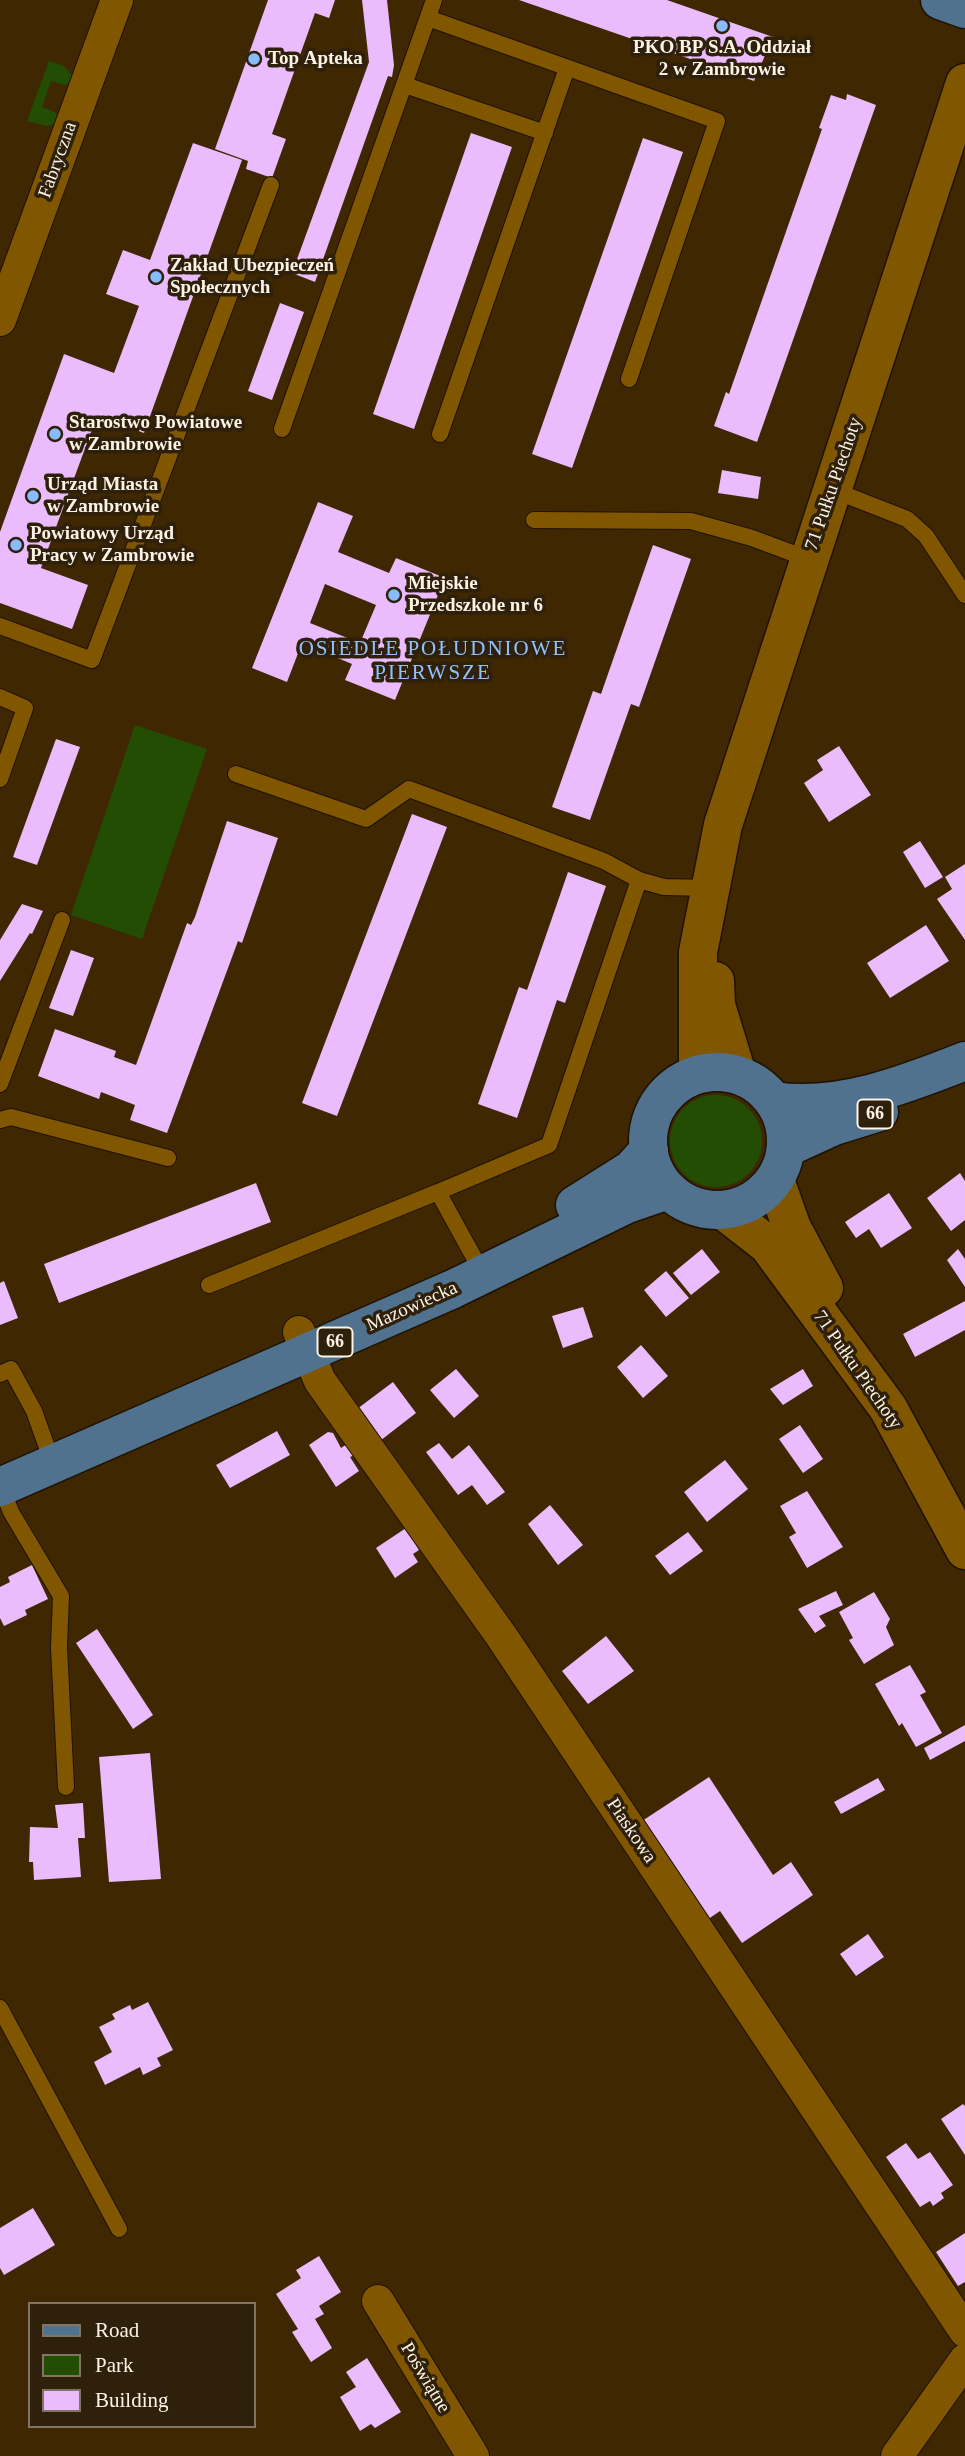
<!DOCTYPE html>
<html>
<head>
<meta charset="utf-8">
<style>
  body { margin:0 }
  #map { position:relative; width:965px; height:2456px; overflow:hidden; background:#3e2701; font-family:Georgia,serif }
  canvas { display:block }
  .legend { position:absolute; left:28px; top:2302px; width:228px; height:126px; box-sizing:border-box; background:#2e200a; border:2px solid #817462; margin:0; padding:9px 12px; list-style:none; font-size:21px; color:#fdf3e6 }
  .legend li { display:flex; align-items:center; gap:14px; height:35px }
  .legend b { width:35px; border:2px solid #817462 }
</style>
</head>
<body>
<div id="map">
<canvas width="965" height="2456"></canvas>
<ul class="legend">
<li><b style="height:9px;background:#50728f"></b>Road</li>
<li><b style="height:19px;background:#244d04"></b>Park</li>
<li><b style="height:19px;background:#eabbfd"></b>Building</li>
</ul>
</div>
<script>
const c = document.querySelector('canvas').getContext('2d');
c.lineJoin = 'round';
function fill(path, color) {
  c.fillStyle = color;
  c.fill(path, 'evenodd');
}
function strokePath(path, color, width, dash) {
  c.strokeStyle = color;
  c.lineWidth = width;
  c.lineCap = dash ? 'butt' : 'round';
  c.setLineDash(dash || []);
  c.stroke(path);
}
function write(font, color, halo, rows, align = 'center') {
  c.font = font + ' Georgia,serif';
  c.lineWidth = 7;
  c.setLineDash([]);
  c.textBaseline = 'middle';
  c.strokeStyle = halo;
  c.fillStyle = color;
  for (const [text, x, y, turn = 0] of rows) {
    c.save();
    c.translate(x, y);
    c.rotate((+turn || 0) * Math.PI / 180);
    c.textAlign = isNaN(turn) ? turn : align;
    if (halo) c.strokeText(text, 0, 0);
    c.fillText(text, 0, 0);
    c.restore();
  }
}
const green = new Path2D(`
  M49,61L64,66L75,79L65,85L51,81L42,107L55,112L60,122L47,126L27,121Z
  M135,725L207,749L142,939L71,915Z
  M670 1141a46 46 0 1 1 92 0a46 46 0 1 1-92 0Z`);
const building = new Path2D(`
  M268,0H335L329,18L315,13L272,134L286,139L272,178L246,169L248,161L215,149Z
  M362,0H387L394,65L392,77L388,76L315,282L292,273L369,62Z
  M519,0H667L773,37L754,81Z
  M847,94L876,105L757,442L714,426L726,392L729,394L822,129L819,128L831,95L846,100Z
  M471,133L512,147L414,429L373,414Z
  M643,138L683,152L572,468L532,454Z
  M193,143L242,160L144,433L97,416L41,568L88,585L72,629L0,603V532L64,354L114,373L139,306L106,294L123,250L150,260Z
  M280,303L304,312L272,400L248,391Z
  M722,470L761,477L758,499L718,493Z
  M318,502L353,516L338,552L389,573L396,558L445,578L395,700L345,680L352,664L302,643L287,682L252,668ZM325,584L376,605L360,643L310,623Z
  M653,545L691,559L639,707L631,704L590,820L552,807L593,691L601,694Z
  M56,739L80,747L37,865L13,857Z
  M839,746L871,795L829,822L804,783L823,770L817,760Z
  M412,814L447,827L337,1116L302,1103Z
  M227,821L278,838L242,943L238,941L167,1133L130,1120L135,1105L101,1092L99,1099L38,1076L55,1029L116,1051L114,1057L136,1065L187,923L191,925L195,917Z
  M920,841L943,877L925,888L903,852Z
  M965,864V940L937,899L952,889L945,877Z
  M568,872L606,886L565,1003L557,1000L517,1118L478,1104L519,987L527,990Z
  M22,904L43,911L32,934L30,933L0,981V940Z
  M926,925L949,961L890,998L867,963Z
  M71,950L94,958L73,1016L49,1008Z
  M960,1173L965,1181V1220L951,1231L927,1198Z
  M256,1183L271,1222L59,1303L44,1264Z
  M889,1193L912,1228L881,1248L869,1229L856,1238L845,1222Z
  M702,1249L720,1272L691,1295L673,1273Z
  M958,1249L965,1259V1287L947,1260Z
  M666,1271L689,1298L666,1317L644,1290Z
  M4,1281L18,1318L0,1325V1283Z
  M965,1301V1330L915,1357L903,1334Z
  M583,1307L593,1337L563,1348L552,1316Z
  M641,1345L668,1376L643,1398L617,1367Z
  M456,1369L479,1396L454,1418L430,1390Z
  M803,1369L813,1386L783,1405L770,1389Z
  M393,1382L416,1413L376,1444L353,1412Z
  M800,1425L823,1459L803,1473L779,1439Z
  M277,1431L290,1455L230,1488L216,1465Z
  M328,1432L333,1433L341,1448L347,1444L355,1455L350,1457L359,1471L336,1487L309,1445Z
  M439,1443L452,1459L469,1445L505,1492L487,1505L472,1485L458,1495L426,1452Z
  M725,1460L748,1489L707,1522L684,1492Z
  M807,1491L843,1547L807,1568L789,1537L796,1533L780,1506Z
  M550,1505L583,1545L558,1565L528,1524Z
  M406,1528L419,1550L413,1554L418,1562L395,1578L376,1548Z
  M688,1532L703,1551L670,1575L655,1556Z
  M32,1565L48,1599L25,1610L27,1615L4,1626L0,1618V1587L10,1582L8,1577Z
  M836,1591L843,1605L819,1616L826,1626L815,1633L798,1609Z
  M874,1592L890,1619L886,1627L894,1645L864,1664L849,1640L853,1638L839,1612Z
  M97,1629L153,1715L133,1729L76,1643Z
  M606,1636L634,1671L588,1704L562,1671Z
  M910,1665L926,1692L920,1695L942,1733L916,1747L902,1723L899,1726L875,1684Z
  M965,1725V1741L930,1760L924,1748Z
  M150,1753L161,1879L109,1882L99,1757Z
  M709,1777L773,1875L791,1862L813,1895L742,1943L720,1911L701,1924L636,1825Z
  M878,1778L885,1790L841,1814L834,1802Z
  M83,1803L85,1838H78L81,1877L34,1880L33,1862H29L30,1827L58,1828L55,1805Z
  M868,1934L884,1957L856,1976L840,1954Z
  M148,2002L173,2050L157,2058L161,2066L143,2075L140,2067L105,2085L94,2062L112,2052L99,2027L115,2019L112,2014L130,2005L132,2010Z
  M963,2104L965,2106V2155L941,2119Z
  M906,2143L918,2159L930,2152L953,2185L941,2193L944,2198L933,2206L930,2201L920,2207L886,2157Z
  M33,2208L55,2245L4,2275L0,2268V2228Z
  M965,2233V2282L958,2286L936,2252Z
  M319,2256L341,2292L319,2306L324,2314L315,2319L332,2348L311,2362L292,2332L298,2329L276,2294L301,2278L296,2270Z
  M367,2358L401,2412L375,2428L371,2424L360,2431L340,2397L356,2387L346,2372Z`);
const service = new Path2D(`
  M428,18L717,121L629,379
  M405,85L545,133
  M282,429L434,0
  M440,434L567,68
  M833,490L907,519L926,536L965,595
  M534,520L691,521L752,538L808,559
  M0,626L92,660L271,185
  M0,697L25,708L0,779
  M236,774L366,819L409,789L604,861L639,880L664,887L710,888
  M0,1084L62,920
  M0,1120L11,1117L168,1158
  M438,1192L549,1145L639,880
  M209,1285L438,1192L483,1274
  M0,1374L11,1369L34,1411L53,1464
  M1,1487L11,1512L61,1596L59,1647L66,1787
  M0,2008L119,2229`);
const minor = new Path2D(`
  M0,320L117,0
  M299,1332L320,1381L502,1637L965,2331
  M378,2301L473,2456
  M897,2456L965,2360`);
const tertiary = new Path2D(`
  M715,981L716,1005L737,1074
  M698,1074V952L723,825L965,83
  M775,1180L792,1228L824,1288
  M723,1210L768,1245L888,1408L965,1550`);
const primary = new Path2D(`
  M940,0L965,9
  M648 1141a69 69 0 1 1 138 0a69 69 0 1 1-138 0Z
  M774,1101C838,1111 907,1084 965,1061
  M786,1148L834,1126L879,1112
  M575,1205L632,1169L649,1150
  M0,1487L453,1289L627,1204L668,1190`);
const markers = [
  [722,26,7,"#89bafc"],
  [254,59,7,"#89bafc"],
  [156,277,7,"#89bafc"],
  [55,434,7,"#89bafc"],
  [33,496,7,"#89bafc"],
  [16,545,7,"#89bafc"],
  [394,595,7,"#89bafc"]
];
const shields = [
  [875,1114,35],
  [335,1342,35]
];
const shieldNames = [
  ["66",875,1114],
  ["66",335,1342]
];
const poiNames = [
  ["PKO BP S.A. Oddział",722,48,"center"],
  ["2 w Zambrowie",722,70,"center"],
  ["Top Apteka",268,59],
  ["Zakład Ubezpieczeń",170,266],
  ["Społecznych",170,288],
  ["Starostwo Powiatowe",69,423],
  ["w Zambrowie",69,445],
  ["Urząd Miasta",47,485],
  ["w Zambrowie",47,507],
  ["Powiatowy Urząd",30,534],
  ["Pracy w Zambrowie",30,556],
  ["Miejskie",408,584],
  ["Przedszkole nr 6",408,606]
];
const streetNames = [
  ["Fabryczna",58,160,-70],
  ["71 Pułku Piechoty",834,484,-71],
  ["Mazowiecka",412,1307,-24],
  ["71 Pułku Piechoty",857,1370,55],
  ["Piaskowa",631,1831,56],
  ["Poświątne",425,2378,59]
];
const neighbourhoodNames = [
  ["OSIEDLE POŁUDNIOWE",433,649],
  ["PIERWSZE",433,673]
];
fill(green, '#244d04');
fill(building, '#eabbfd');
strokePath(service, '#1f1200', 18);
strokePath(minor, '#1f1200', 34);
strokePath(tertiary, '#1f1200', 41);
strokePath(primary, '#1f1200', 41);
strokePath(service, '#805600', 16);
strokePath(minor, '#805600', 32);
strokePath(tertiary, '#805600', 38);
strokePath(primary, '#50728f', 38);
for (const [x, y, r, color] of markers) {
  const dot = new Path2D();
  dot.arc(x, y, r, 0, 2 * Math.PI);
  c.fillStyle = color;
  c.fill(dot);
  strokePath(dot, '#2e200a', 2.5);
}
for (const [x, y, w] of shields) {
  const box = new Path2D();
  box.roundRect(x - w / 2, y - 14.5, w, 29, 5);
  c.fillStyle = '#2e200a';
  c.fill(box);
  strokePath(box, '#fdf3e6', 2);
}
write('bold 18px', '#fdf3e6', null, shieldNames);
write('bold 19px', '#fdf3e6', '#2e200a', poiNames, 'left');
write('19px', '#fdf3e6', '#2e200a', streetNames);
c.letterSpacing = '2px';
write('21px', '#93c1fe', '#2e200a', neighbourhoodNames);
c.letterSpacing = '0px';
</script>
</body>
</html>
